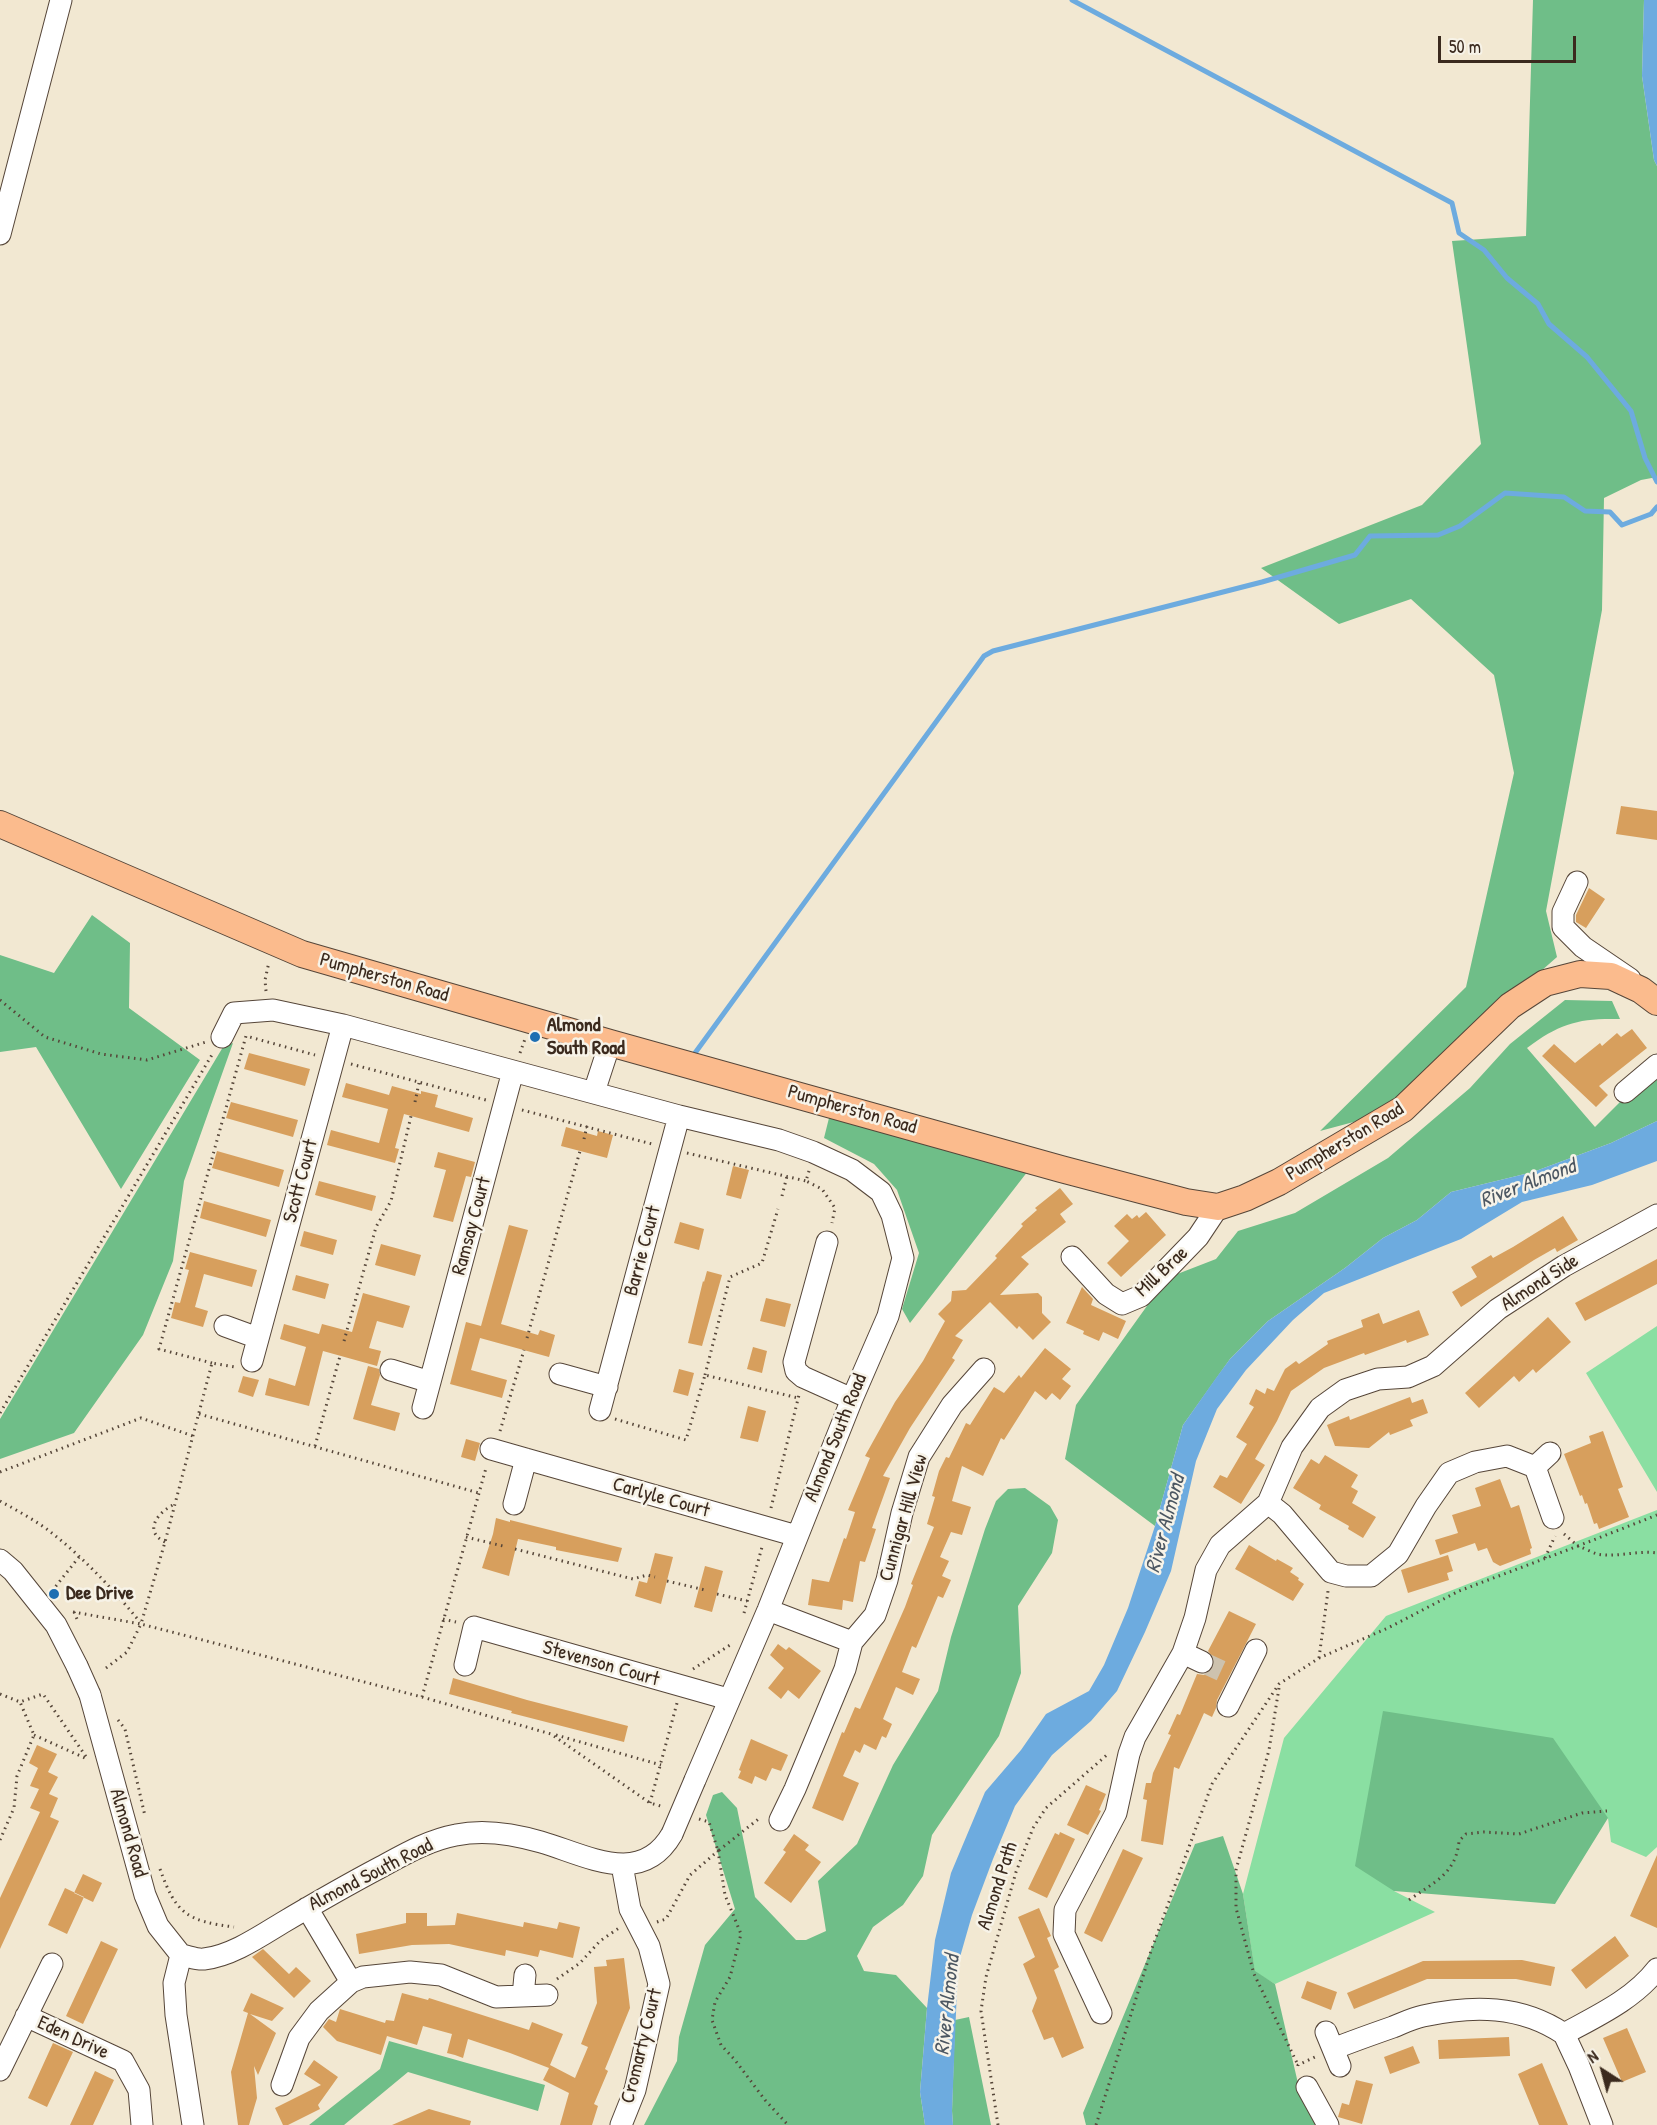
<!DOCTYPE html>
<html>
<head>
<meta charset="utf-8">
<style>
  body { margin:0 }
  #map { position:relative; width:1657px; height:2125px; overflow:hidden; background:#f2e8d2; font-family:"Patrick Hand",sans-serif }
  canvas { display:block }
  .north { position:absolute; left:1573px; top:2041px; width:60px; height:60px; -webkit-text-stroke:4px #f7f3e8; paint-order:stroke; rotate:324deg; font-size:16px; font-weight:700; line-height:24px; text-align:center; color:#3b2a1e }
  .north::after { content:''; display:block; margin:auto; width:21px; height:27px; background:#3b2a1e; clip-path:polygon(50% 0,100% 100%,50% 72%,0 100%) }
  .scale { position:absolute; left:1438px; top:36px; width:138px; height:27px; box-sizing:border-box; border:3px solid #3b2a1e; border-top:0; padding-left:8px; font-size:18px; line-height:21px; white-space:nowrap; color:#3b2a1e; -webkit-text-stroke:4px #f7f3e8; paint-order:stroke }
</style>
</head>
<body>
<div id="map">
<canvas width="1657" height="2125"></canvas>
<div class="north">N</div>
<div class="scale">50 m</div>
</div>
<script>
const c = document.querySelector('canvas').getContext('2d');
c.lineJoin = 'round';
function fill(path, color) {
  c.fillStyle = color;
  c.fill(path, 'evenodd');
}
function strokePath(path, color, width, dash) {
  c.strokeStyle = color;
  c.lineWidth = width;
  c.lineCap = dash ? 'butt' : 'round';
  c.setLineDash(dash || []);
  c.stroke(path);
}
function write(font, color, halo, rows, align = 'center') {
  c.font = font + ' "Patrick Hand",sans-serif';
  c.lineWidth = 5;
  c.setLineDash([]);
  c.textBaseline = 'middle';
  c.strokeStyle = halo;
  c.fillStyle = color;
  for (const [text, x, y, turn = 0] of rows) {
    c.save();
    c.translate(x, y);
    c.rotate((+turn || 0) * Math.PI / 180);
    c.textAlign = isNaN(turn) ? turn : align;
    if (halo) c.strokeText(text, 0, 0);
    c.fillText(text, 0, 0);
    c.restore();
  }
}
const green = new Path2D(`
  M1657,1326V1492L1586,1373Z
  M1657,1510V1847L1646,1857L1611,1842L1608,1818L1394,1891L1435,1912L1275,1984L1255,1972L1243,1894L1284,1738L1386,1616Z`);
const forest = new Path2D(`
  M1533,0H1644L1642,76L1654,160L1657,166V477L1641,480L1604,498L1602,610L1546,911L1557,957L1376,1116L1320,1131L1466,987L1514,773L1494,675L1411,599L1339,624L1261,568L1422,505L1481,444L1452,241L1526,236Z
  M92,915L130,943L129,1008L200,1060L121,1189L36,1047L0,1052V955L54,973Z
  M1565,1000L1612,1001L1620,1019C1579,1018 1560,1023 1527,1048L1595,1127L1639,1083L1657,1069V1121L1611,1143L1533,1172L1451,1192L1417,1220L1383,1238L1345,1268L1268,1321L1230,1359L1183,1425L1155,1526L1065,1459L1076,1405L1167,1278L1216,1259L1238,1231L1295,1213L1388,1158L1470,1088L1510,1044Z
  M233,1043L184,1181L173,1261L143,1335L74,1433L0,1459V1419L223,1047Z
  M830,1114L1028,1171L910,1323L902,1309L919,1253L897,1190L874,1164L824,1138Z
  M1025,1488L1050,1506L1058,1520L1052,1553L1018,1606L1021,1673L999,1736L932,1835L923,1876L903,1905L873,1927L857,1956L864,1971L896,1975L927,2008L920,2092L925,2125H644L677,2061L679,2037L705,1945L735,1909L706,1815L713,1795L722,1792L737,1808L755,1897L796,1940H806L826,1931L818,1881L857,1844L893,1765L938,1691L951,1637L985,1529L996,1501L1008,1489Z
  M1383,1711L1553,1738L1608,1818L1555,1904L1394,1891L1355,1866Z
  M1223,1836L1243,1894L1255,1971L1275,1984L1300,2092L1320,2125H1086L1083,2113L1195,1844Z
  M969,2017L991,2125H953L952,2111L955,2020Z
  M389,2041L545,2085L538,2111L408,2072L344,2125H309L380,2069Z`);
const water = new Path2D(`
  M1644,0H1657V166L1654,160L1642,76Z
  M1657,1121V1161L1592,1185L1522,1202L1461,1239L1324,1293L1293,1320L1246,1370L1217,1409L1196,1461L1171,1571L1145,1632L1117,1691L1091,1721L1052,1755L1015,1806L993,1859L972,1915L958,1964L952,2111L953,2125H925L920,2092L927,2008L935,1940L951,1873L985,1792L1021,1750L1046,1714L1089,1691L1104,1665L1128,1608L1155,1526L1183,1425L1216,1378L1230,1359L1268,1321L1345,1268L1383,1238L1417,1220L1451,1192L1533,1172L1611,1143Z`);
const stream = new Path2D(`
  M1072,0L1452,203L1459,233L1484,250L1507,278L1538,304L1549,324L1587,357L1631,411L1645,458L1657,482
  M695,1053L984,656L993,651L1262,582L1355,555L1370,536L1438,535L1460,526L1505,493L1564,497L1585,511L1610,512L1622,525L1651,514L1657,507`);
const building = new Path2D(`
  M1621,806L1657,811V840L1616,834Z
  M1589,888L1605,899L1586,928L1576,922V915Z
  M1632,1029L1647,1048L1599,1086L1608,1095L1596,1107L1542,1056L1554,1044L1575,1063L1600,1043L1602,1046L1617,1033L1621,1037Z
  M249,1053L310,1069L305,1086L244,1069Z
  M346,1083L389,1095L392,1086L421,1094V1091L438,1095L435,1107L473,1118L469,1132L404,1114L395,1148L399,1149L395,1163L327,1145L331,1130L379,1143L388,1109L342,1097Z
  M231,1102L298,1120L293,1137L226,1118Z
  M566,1127L597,1136L598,1131L613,1135L607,1158L561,1146Z
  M217,1151L284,1170L279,1187L212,1168Z
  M438,1152L475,1162L471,1177L466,1176L453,1222L433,1217L446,1170L434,1167Z
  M733,1166L749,1170L741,1199L726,1195Z
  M319,1181L376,1196L372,1211L315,1195Z
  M1060,1188L1073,1204L1060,1214L1066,1222L1021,1257L1029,1264L1000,1295L1038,1293L1042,1297V1313L1051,1322L1033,1340L1019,1326L1017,1329L990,1302L955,1336L963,1340L952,1358L955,1360L910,1428L883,1476L890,1478L872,1528L876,1529L865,1562L860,1561L853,1602L843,1600L842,1610L808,1605L812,1579L829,1582L844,1538L846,1539L855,1512L848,1510L870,1458L865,1456L895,1402L923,1361L945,1321L938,1314L951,1301L952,1291L966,1290L997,1258L995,1256L1023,1226L1021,1224L1037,1210L1035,1208Z
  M204,1201L271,1220L266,1237L200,1218Z
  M1146,1212L1166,1235L1121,1277L1107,1263L1129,1241L1114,1226L1127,1214L1132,1219L1137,1215L1139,1218Z
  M1563,1216L1578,1240L1557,1252L1555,1248L1534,1260L1461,1307L1452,1292L1477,1277L1471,1267L1491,1255L1493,1258L1513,1247Z
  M680,1222L704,1229L699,1250L674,1243Z
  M509,1225L528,1230L501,1324L538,1335L540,1330L555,1335L549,1357L480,1338L471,1370L507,1380L502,1398L450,1384L466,1322L481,1326Z
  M304,1231L337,1240L333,1255L300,1246Z
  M381,1244L421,1255L415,1276L375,1265Z
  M190,1252L257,1270L252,1287L204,1274L195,1307L208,1311L203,1327L171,1318L175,1302L180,1303L189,1270L185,1269Z
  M1657,1259V1284L1585,1321L1575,1303Z
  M707,1271L722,1275L702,1346L688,1343L703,1281L704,1282Z
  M296,1275L329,1284L325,1299L292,1290Z
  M1082,1287L1093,1299L1091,1305L1126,1321L1118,1339L1103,1332L1099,1341L1083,1334L1084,1331L1066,1323Z
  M363,1293L410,1306L403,1328L377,1321L369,1348L381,1351L377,1366L323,1351L309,1406L265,1395L269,1378L295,1386L306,1347L280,1339L284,1324L319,1334L322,1324L352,1332Z
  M766,1298L791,1304L785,1327L760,1321Z
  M1419,1310L1429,1335L1407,1343L1406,1340L1401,1342L1365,1355L1364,1353L1324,1368L1291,1391L1277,1421L1255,1459L1265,1465L1241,1504L1213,1487L1220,1475L1227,1478L1247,1444L1236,1437L1254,1407L1249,1404L1256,1389L1265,1394L1267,1388L1274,1391L1285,1369L1296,1361L1299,1364L1328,1344L1327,1341L1363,1327L1361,1320L1379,1313L1383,1324Z
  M1548,1317L1571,1342L1536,1373L1533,1369L1519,1382L1514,1376L1479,1408L1465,1393Z
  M753,1347L767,1351L762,1373L747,1369Z
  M1045,1348L1071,1369L1062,1379L1071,1386L1060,1400L1052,1393L1046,1400L1035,1391L1004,1440L1001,1438L983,1476L962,1466L952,1501L971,1507L962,1535L951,1532L940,1557L949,1561L942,1576L951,1580L943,1598L938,1596L916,1648L912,1646L902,1672L920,1679L913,1695L896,1687L883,1719L892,1724L886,1738L882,1736L876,1750L864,1744L860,1753L855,1750L843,1776L859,1783L843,1821L812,1808L842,1732L844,1733L855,1707L860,1709L905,1607L913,1585L911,1584L934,1527L927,1524L935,1497L932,1496L939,1471L946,1457L949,1458L966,1423L970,1425L994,1387L1004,1393L1019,1375L1021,1378Z
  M368,1366L379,1369L380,1375L371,1405L400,1413L395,1431L353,1419Z
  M679,1369L694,1373L688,1396L673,1392Z
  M243,1376L259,1380L253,1397L238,1392Z
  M1410,1397L1412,1403L1423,1399L1428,1413L1410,1420L1413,1426L1390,1435L1389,1432L1369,1448L1335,1446L1327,1425L1349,1416L1350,1420Z
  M748,1406L766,1411L758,1442L740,1438Z
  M1603,1431L1623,1487L1618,1489L1629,1517L1599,1529L1597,1523L1594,1524L1587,1503L1585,1504L1582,1495L1580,1496L1564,1454L1591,1443L1589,1436Z
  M466,1439L480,1443L475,1461L461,1457Z
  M1325,1455L1358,1475L1351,1487L1358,1491L1352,1503L1376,1517L1363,1538L1348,1529L1349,1526L1319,1509L1321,1505L1293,1488L1311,1459L1319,1464Z
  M1500,1479L1511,1508L1519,1505L1532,1548L1530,1549L1531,1554L1500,1566L1493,1562L1487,1548L1478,1551L1475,1543L1440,1555L1435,1540L1458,1533L1452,1515L1481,1506L1475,1488Z
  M496,1518L510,1522V1520L622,1548L618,1562L556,1550V1547L518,1539L509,1576L482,1568L493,1534Z
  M1249,1545L1276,1561L1277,1559L1293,1568L1290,1572L1299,1578L1298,1580L1304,1584L1293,1601L1235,1569Z
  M655,1553L673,1557L661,1604L635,1596L639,1581L647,1583Z
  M1448,1555L1453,1571L1447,1573L1449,1580L1408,1593L1401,1570Z
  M705,1566L723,1571L712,1612L694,1607Z
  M1229,1611L1256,1624L1217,1700L1216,1708L1212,1717L1204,1713L1179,1769L1174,1767L1163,1845L1141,1841L1147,1800L1143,1799L1146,1783H1151L1153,1773L1171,1735L1168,1734L1177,1714L1180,1715L1197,1674L1204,1675L1213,1668L1215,1660L1208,1651Z
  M778,1644L786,1650L789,1647L821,1671L799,1699L788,1690L781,1699L768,1688L784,1668L770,1655Z
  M453,1678L527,1700L628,1726L624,1742L511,1713L512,1711L449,1694Z
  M751,1739L788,1755L781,1771L772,1768L766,1781L755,1776L752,1784L738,1778L741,1771L739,1770Z
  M37,1745L57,1754L48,1772L58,1777L49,1794L58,1798L50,1817L59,1821L0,1949V1898L40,1812L30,1808L39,1789L30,1786L38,1768L29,1763Z
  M1086,1785L1106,1794L1099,1810L1101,1811L1088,1835L1067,1825Z
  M1060,1832L1075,1839L1047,1898L1028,1889L1055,1833L1059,1835Z
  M794,1834L809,1845L805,1850L821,1862L791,1903L764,1883L786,1852L783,1850Z
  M1123,1849L1143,1858L1102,1942L1084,1933Z
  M1657,1855V1928L1630,1916Z
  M83,1874L102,1883L93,1902L74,1893Z
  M65,1888L84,1897L67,1934L48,1925Z
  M1039,1908L1051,1936L1047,1938L1059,1967L1054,1970L1084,2048L1062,2058L1053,2037L1044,2040L1032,2011L1037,1998L1023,1964L1035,1957L1018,1917Z
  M406,1913H427V1926L455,1925L457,1913L523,1927L524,1922L557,1929L559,1922L580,1927L573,1958L540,1950L538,1957L506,1950L505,1956L449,1944L412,1945L359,1954L356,1934L406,1923Z
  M1615,1936L1629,1956L1586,1989L1571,1970Z
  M101,1941L118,1949L83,2024L66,2016Z
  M263,1949L289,1974L296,1967L311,1981L294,1998L252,1957Z
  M624,1958L630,2008L605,2069L608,2071L594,2104L598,2106L592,2125H560L569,2093L543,2080L549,2068L510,2053L468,2039L463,2058L455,2055L447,2053L452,2034L423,2026L417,2045L387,2036L381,2055L337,2041L323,2027L329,2019L336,2022L340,2009L385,2023L386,2020L394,2021L402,1993L428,2000L429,1998L529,2030L532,2022L563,2034L550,2065L575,2078L588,2047L581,2044L597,2003L594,1967L607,1966L606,1960Z
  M1522,1960L1555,1967L1551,1986L1516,1979H1427L1354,2009L1347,1993L1423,1961Z
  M1307,1981L1337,1992L1331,2010L1301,1998Z
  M251,1993L284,2008L272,2021L250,2014L276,2033L258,2075L254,2066L257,2098L249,2125H238L231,2072L248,2013L243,2011Z
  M1627,2028L1646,2072L1622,2082L1603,2038Z
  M1509,2037L1510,2056L1439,2059L1438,2040Z
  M53,2043L73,2052L47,2107L28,2098Z
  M1413,2046L1420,2063L1390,2074L1384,2057Z
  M314,2060L338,2077L318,2105L320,2109L288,2125H283L275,2108L321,2085L304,2074Z
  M1542,2063L1568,2125H1539L1518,2074Z
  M95,2071L114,2080L93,2125H70Z
  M1356,2080L1373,2084L1362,2124L1338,2117L1342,2103L1349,2105Z
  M429,2109L471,2121L470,2125H392Z`);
const minorTunnel = new Path2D(`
  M1202,1662L1226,1673`);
const path = new Path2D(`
  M266,991L265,980L269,962
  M0,1000L45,1037L101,1054L147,1060L206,1042
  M520,1053L525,1039
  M351,1064L486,1100
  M415,1102L419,1083
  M522,1110L652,1144
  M584,1139L587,1126
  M687,1153L806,1181
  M809,1171L806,1181L822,1189L835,1208L832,1223
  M782,1196L787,1176
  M527,1338L580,1151
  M344,1341L376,1227L391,1201L411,1116
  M212,1363L159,1349L246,1036L315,1055
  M705,1375L730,1277L762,1263L778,1209
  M0,1413L213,1053
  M199,1414L479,1493
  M615,1419L686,1440L705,1375L798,1398
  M500,1431L524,1350
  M315,1446L340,1356
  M0,1472L141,1418L193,1436
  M0,1501C16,1510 33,1519 48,1530C82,1556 113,1589 140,1622
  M771,1508L799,1395
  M1564,1534L1578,1546L1657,1515
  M466,1537L503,1546
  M165,1542C142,1531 159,1511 175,1504
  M515,1549L633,1579L647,1575L655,1577
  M1545,1558L1555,1536
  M667,1581L705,1590
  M52,1591L79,1557
  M717,1594L747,1601
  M73,1612L141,1624L165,1542L212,1363L235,1367
  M74,1612L77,1619
  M744,1613L762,1547
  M443,1619L456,1622
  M1319,1658L1328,1591
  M106,1668L127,1652L141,1624L422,1697L551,1734L650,1803L664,1807
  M693,1669L730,1645
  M1279,1688L1269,1750L1236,1870V1908L1254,1974L1298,2065
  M0,1694L20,1702L43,1694L87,1758
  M422,1697L486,1468
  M118,1720L125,1729L145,1816
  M34,1735L85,1758
  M556,1735L661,1765
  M650,1803L677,1703
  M699,1819L709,1822L718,1851L761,1817
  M0,1840L14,1808L17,1776L34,1735L20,1702
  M160,1869C176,1914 187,1921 234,1927
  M1409,1900C1434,1882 1456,1874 1459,1841L1466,1834L1484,1832L1519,1834L1582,1813L1607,1811
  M657,1922L666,1919L690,1875L718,1851L725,1895L741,1934L730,1977L715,2002L712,2020L721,2045L735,2060L765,2100L788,2125
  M557,1979L580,1963L600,1941L619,1928
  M1298,2066V2065L1315,2057
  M998,2125L981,2011L986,1977L1016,1872L1033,1828L1046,1808L1108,1754
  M1096,2125L1151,1951L1212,1784L1279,1684L1319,1658L1388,1628L1459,1591L1578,1546C1584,1548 1591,1552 1597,1554C1617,1558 1637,1550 1657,1553`);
const minor = new Path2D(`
  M0,234L61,0
  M1577,882L1563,912V927L1583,947L1630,979
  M222,1037L234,1013L273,1010L343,1025L679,1116L779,1140L813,1152L852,1170L881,1192L892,1215L903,1258L888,1316L852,1399L768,1610L695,1780
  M594,1092L610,1043
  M1625,1092L1657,1065
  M827,1242L794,1362L796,1371L803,1377L852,1399
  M1072,1257L1106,1294L1122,1304L1141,1296L1198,1237L1218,1207
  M225,1326L258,1338
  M252,1361L343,1025
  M391,1370L430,1382
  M560,1374L607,1387
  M423,1408L513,1071
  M600,1410L679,1116
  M491,1449L526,1459
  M1535,1467L1550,1453
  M1268,1503L1282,1514L1331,1572L1346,1576H1371L1398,1554L1426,1506L1449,1473L1475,1462L1507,1456L1535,1467L1553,1518
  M514,1504L526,1459L797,1536
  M0,1560L13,1571L56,1625L77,1666
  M768,1610L852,1642
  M1183,1653L1202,1662
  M465,1665L474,1627L728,1699
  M90,1695L145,1895L158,1926L181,1955L174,1983L176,2015L193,2125
  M1228,1706L1256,1650
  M780,1820L795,1789L845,1669L852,1642L875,1615L887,1580L902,1513L919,1457L952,1405L984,1369
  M307,1908L351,1982
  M181,1955C188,1956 197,1960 204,1959C231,1956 259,1937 282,1923C314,1904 347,1885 381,1867C405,1854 429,1840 456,1835C484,1829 514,1834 541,1842C586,1855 641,1888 672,1834
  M523,1996L525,1975
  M1101,2013L1064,1934L1065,1910L1116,1813L1129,1754L1135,1737L1183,1653L1195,1618L1206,1570L1220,1545L1268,1503L1292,1447L1320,1408L1345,1390L1378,1379L1408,1377L1433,1366L1498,1309L1564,1266L1657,1215
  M26,2016L123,2061L139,2090L142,2125
  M1326,2032L1340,2066
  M1333,2049C1353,2041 1373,2034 1393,2027C1403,2023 1413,2018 1423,2016C1473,2005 1521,2005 1564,2034
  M0,2070L52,1964
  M282,2085L299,2038L319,2011L351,1982L363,1977L410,1972L441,1975L496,1997L547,1995
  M1307,2087L1328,2125
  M621,2125L635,2090L659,1984L649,1946L630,1909L622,1865
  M1602,2125L1579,2066L1564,2034C1597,2016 1634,1999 1657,1969`);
const major = new Path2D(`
  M0,824L302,954L610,1043L1061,1169L1186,1202L1218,1207L1245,1198L1279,1182L1403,1109L1510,1006L1545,983L1580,974L1611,976L1641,990L1657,1002`);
const minorBridge = new Path2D(`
  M77,1666L90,1695
  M672,1834L695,1780`);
const markers = [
  [535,1037,6,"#1f6fb2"],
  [54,1594,6,"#1f6fb2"]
];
const streetNames = [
  ["Pumpherston Road",384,978,16],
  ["Pumpherston Road",852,1110,16],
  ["Pumpherston Road",1345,1142,-31],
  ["Scott Court",301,1181,-75],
  ["Ramsay Court",472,1226,-75],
  ["Barrie Court",643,1251,-75],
  ["Mill Brae",1162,1272,-43],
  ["Almond Side",1540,1283,-33],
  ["Almond South Road",836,1438,-68],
  ["Carlyle Court",661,1498,16],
  ["Cunnigar Hill View",904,1518,-74],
  ["Stevenson Court",601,1664,16],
  ["Almond Road",128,1833,74],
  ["Almond South Road",371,1875,-27],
  ["Almond Path",998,1886,-72],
  ["Eden Drive",73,2038,25],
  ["Cromarty Court",642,2046,-76]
];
const poiNames = [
  ["Almond",547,1026],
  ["South Road",547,1049],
  ["Dee Drive",66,1594]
];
const waterNames = [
  ["River Almond",1528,1184,-21],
  ["River Almond",1166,1524,-75],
  ["River Almond",948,2005,-84]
];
fill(green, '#8adfa2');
fill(forest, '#6fbe88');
fill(water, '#6dabdf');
strokePath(stream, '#6dabdf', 5);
fill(building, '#d79f5d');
strokePath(minorTunnel, '#cdc2ae', 21, [21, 10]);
strokePath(minor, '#564639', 23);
strokePath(major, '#564639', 28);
strokePath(path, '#564639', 3, [1.5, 4.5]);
strokePath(minor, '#fff', 21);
strokePath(major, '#fbbb8d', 26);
strokePath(minorBridge, '#564639', 23, []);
strokePath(minorBridge, '#fff', 21);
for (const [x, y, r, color] of markers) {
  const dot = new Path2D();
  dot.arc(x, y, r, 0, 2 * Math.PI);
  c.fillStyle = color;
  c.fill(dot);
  strokePath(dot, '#f7f3e8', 2);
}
write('20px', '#3b2a1e', '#f7f3e8', streetNames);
write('bold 20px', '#3b2a1e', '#f7f3e8', poiNames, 'left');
write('italic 21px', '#4c5762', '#f7f3e8', waterNames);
</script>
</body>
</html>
